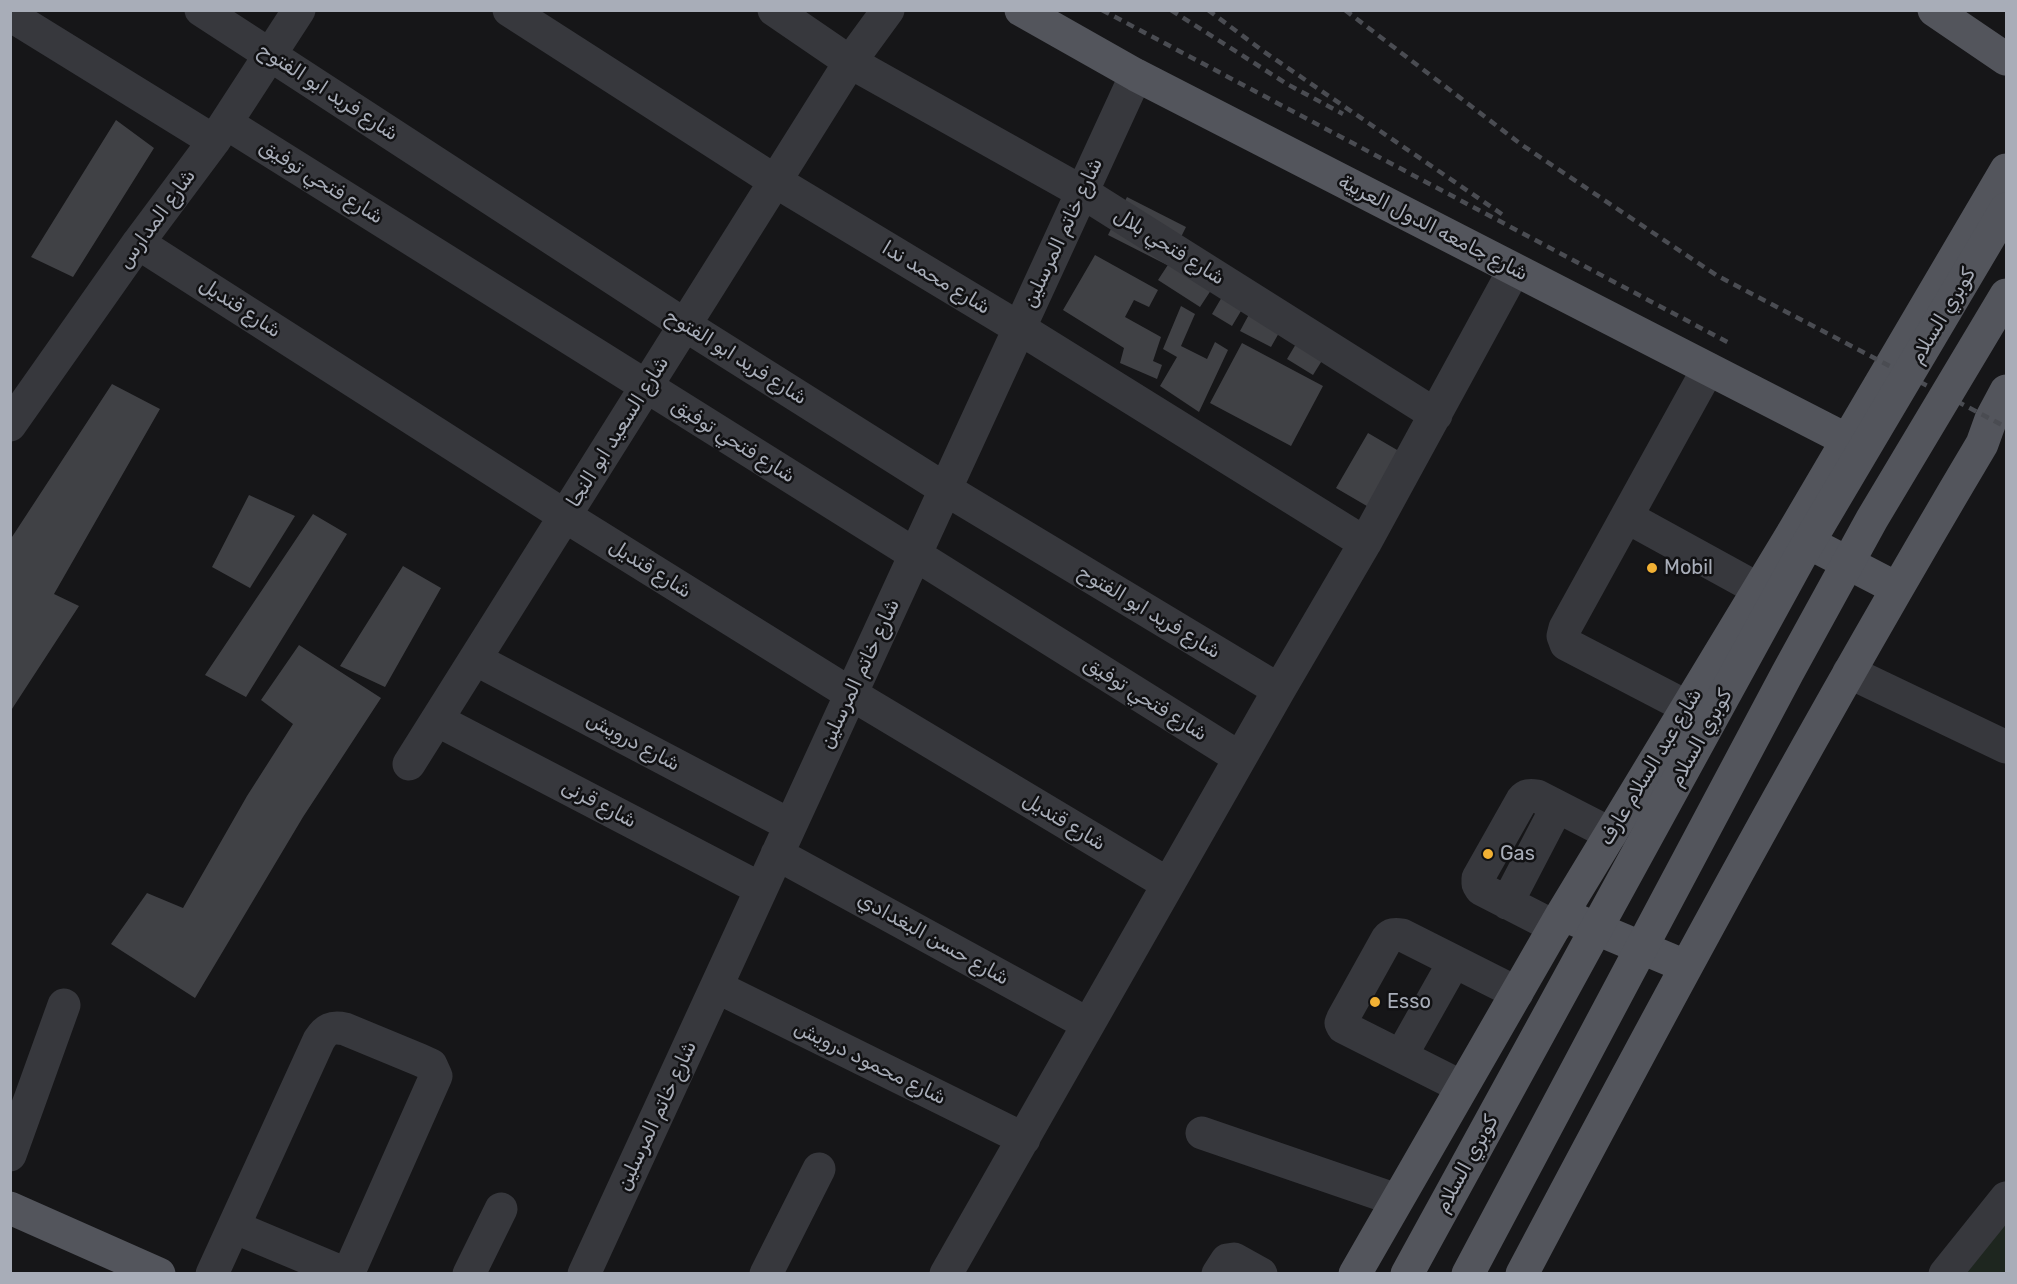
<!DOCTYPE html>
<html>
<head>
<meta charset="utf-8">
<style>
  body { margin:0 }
  #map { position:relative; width:2017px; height:1284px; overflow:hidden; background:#161618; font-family:Rubik,sans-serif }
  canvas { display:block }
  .frame { position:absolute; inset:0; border:12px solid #a8adb8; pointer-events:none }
</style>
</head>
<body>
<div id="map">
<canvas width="2017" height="1284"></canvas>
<div class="frame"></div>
</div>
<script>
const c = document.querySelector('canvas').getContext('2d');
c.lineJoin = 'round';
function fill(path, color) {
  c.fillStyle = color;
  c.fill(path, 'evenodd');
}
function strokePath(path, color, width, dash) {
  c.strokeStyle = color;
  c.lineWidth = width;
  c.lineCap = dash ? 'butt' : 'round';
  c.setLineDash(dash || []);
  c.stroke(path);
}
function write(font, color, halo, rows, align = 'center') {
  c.font = font + ' Rubik,"Noto Naskh Arabic",sans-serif';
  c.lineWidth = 5;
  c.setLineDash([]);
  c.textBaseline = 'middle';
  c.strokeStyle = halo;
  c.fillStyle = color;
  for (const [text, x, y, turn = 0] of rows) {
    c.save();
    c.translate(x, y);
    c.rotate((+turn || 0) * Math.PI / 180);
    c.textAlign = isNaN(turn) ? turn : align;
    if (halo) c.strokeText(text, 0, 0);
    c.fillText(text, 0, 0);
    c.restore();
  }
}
const green = new Path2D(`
  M2006,1198V1273H1966Z`);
const building = new Path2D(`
  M116,120L154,148L73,277L31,257Z
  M1127,197L1186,227L1167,265L1108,235Z
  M1175,254L1217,281L1200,307L1158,280Z
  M1095,255L1158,290L1149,307L1134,300L1125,317L1161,337L1153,361L1162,365L1157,379L1120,363L1124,348L1063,310Z
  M1226,290L1247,301L1232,326L1212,314Z
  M1181,306L1195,314L1181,346L1207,359L1215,342L1228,350L1199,412L1160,386L1177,357L1163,349Z
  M1253,307L1284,324L1271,347L1240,331Z
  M1306,327L1333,343L1313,375L1287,359Z
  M1242,343L1323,386L1291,446L1210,403Z
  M112,384L160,409L54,594L79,606L10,712V540Z
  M1368,433L1404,454L1372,509L1336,488Z
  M249,495L295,516L250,588L212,567Z
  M313,514L347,534L246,697L205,675Z
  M403,566L441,588L385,687L340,666Z
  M299,645L381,698L303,817L195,998L111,944L147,893L183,908L247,796L293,724L261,700Z`);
const minor = new Path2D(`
  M201,10L685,325L945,489L1279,690
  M509,10L775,181L1019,328L1365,543
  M774,10L850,62L1082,192L1436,415
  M10,15L214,141
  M226,123L1240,758
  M138,243L565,516L851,694L1168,884
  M10,425L138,243L214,141L299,10
  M1627,517L1758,589
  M475,659L790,825
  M1849,672L2006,747
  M1687,707L1566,644L1563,636L1565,628L1708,369
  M437,720L761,889
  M409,764L850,62L888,10
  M777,854L1088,1024
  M1507,903L1557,807
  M1555,927L1481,889L1478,884V878L1522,800C1526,795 1530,795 1537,796L1611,834
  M717,987L1024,1139
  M1401,1056L1454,962
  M1462,1087L1343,1027L1341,1023L1343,1018L1387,939C1391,934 1395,934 1402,935L1517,993
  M1202,1133L1397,1200
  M10,1155L64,1005
  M234,1227L346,1274
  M212,1274L319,1040C326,1029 332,1026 345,1029L420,1060L431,1065L436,1076L348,1274
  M469,1274L501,1209
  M584,1274L1136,75
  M766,1274L819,1169
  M946,1274L1279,690L1365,543L1514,270
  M1218,1274L1227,1260L1234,1259L1261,1274
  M1945,1274L2006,1198`);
const major = new Path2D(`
  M1021,10L1136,75L1847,440
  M1934,10L2006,59
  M1792,534L1896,588
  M1571,918L1685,966
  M10,1208L159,1274
  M1355,1274L1562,914L1792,534L2006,170
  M1522,1274C1670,994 1820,716 1982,444L1991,419L2006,391`);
const rail = new Path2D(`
  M1102,10L1731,344
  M1171,10L1287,84L1343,114
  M1208,10L1263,51L1506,217
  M1345,10L1522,145L1716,275L2006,427`);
const majorBridge = new Path2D(`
  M1407,1274L1800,557L2006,209
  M1468,1274L1788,672L1872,519L2006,295`);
const markers = [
  [1652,568,6,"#f2b134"],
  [1488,854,6,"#f2b134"],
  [1375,1002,6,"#f2b134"]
];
const streetNames = [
  ["شارع فريد ابو الفتوح",328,92,33],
  ["شارع فتحي توفيق",321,182,32],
  ["شارع المدارس",157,219,-54],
  ["شارع جامعه الدول العربية",1433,228,27],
  ["شارع خاتم المرسلين",1063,233,-65],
  ["شارع فتحي بلال",1169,247,32],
  ["شارع محمد ندا",936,278,31],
  ["شارع قنديل",240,308,33],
  ["كوبري السلام",1943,316,-59],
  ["شارع فريد ابو الفتوح",736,357,32],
  ["شارع السعيد ابو النجا",618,432,-58],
  ["شارع فتحي توفيق",733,441,32],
  ["شارع قنديل",650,569,32],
  ["شارع فريد ابو الفتوح",1149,612,31],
  ["شارع خاتم المرسلين",860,674,-65],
  ["شارع فتحي توفيق",1145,699,32],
  ["كوبري السلام",1701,738,-61],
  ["شارع درويش",633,742,28],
  ["شارع عبد السلام عارف",1651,767,-59],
  ["شارع قرنى",599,804,28],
  ["شارع قنديل",1064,822,31],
  ["شارع حسن البغدادي",933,939,29],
  ["شارع محمود درويش",870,1063,26],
  ["شارع خاتم المرسلين",657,1116,-65],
  ["كوبري السلام",1467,1164,-61]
];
const poiNames = [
  ["Mobil",1664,568],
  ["Gas",1500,854],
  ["Esso",1387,1002]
];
fill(green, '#1e261f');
fill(building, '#404145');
strokePath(minor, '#37383d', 33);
strokePath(major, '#53555c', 33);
strokePath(rail, '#4a4c52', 4.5, [8, 6]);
strokePath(majorBridge, '#53555c', 33);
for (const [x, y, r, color] of markers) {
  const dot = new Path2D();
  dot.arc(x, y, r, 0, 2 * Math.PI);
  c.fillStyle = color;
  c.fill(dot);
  strokePath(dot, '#111113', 2);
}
write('20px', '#a8adb8', '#111113', streetNames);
write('20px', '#a8adb8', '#111113', poiNames, 'left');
</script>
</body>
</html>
